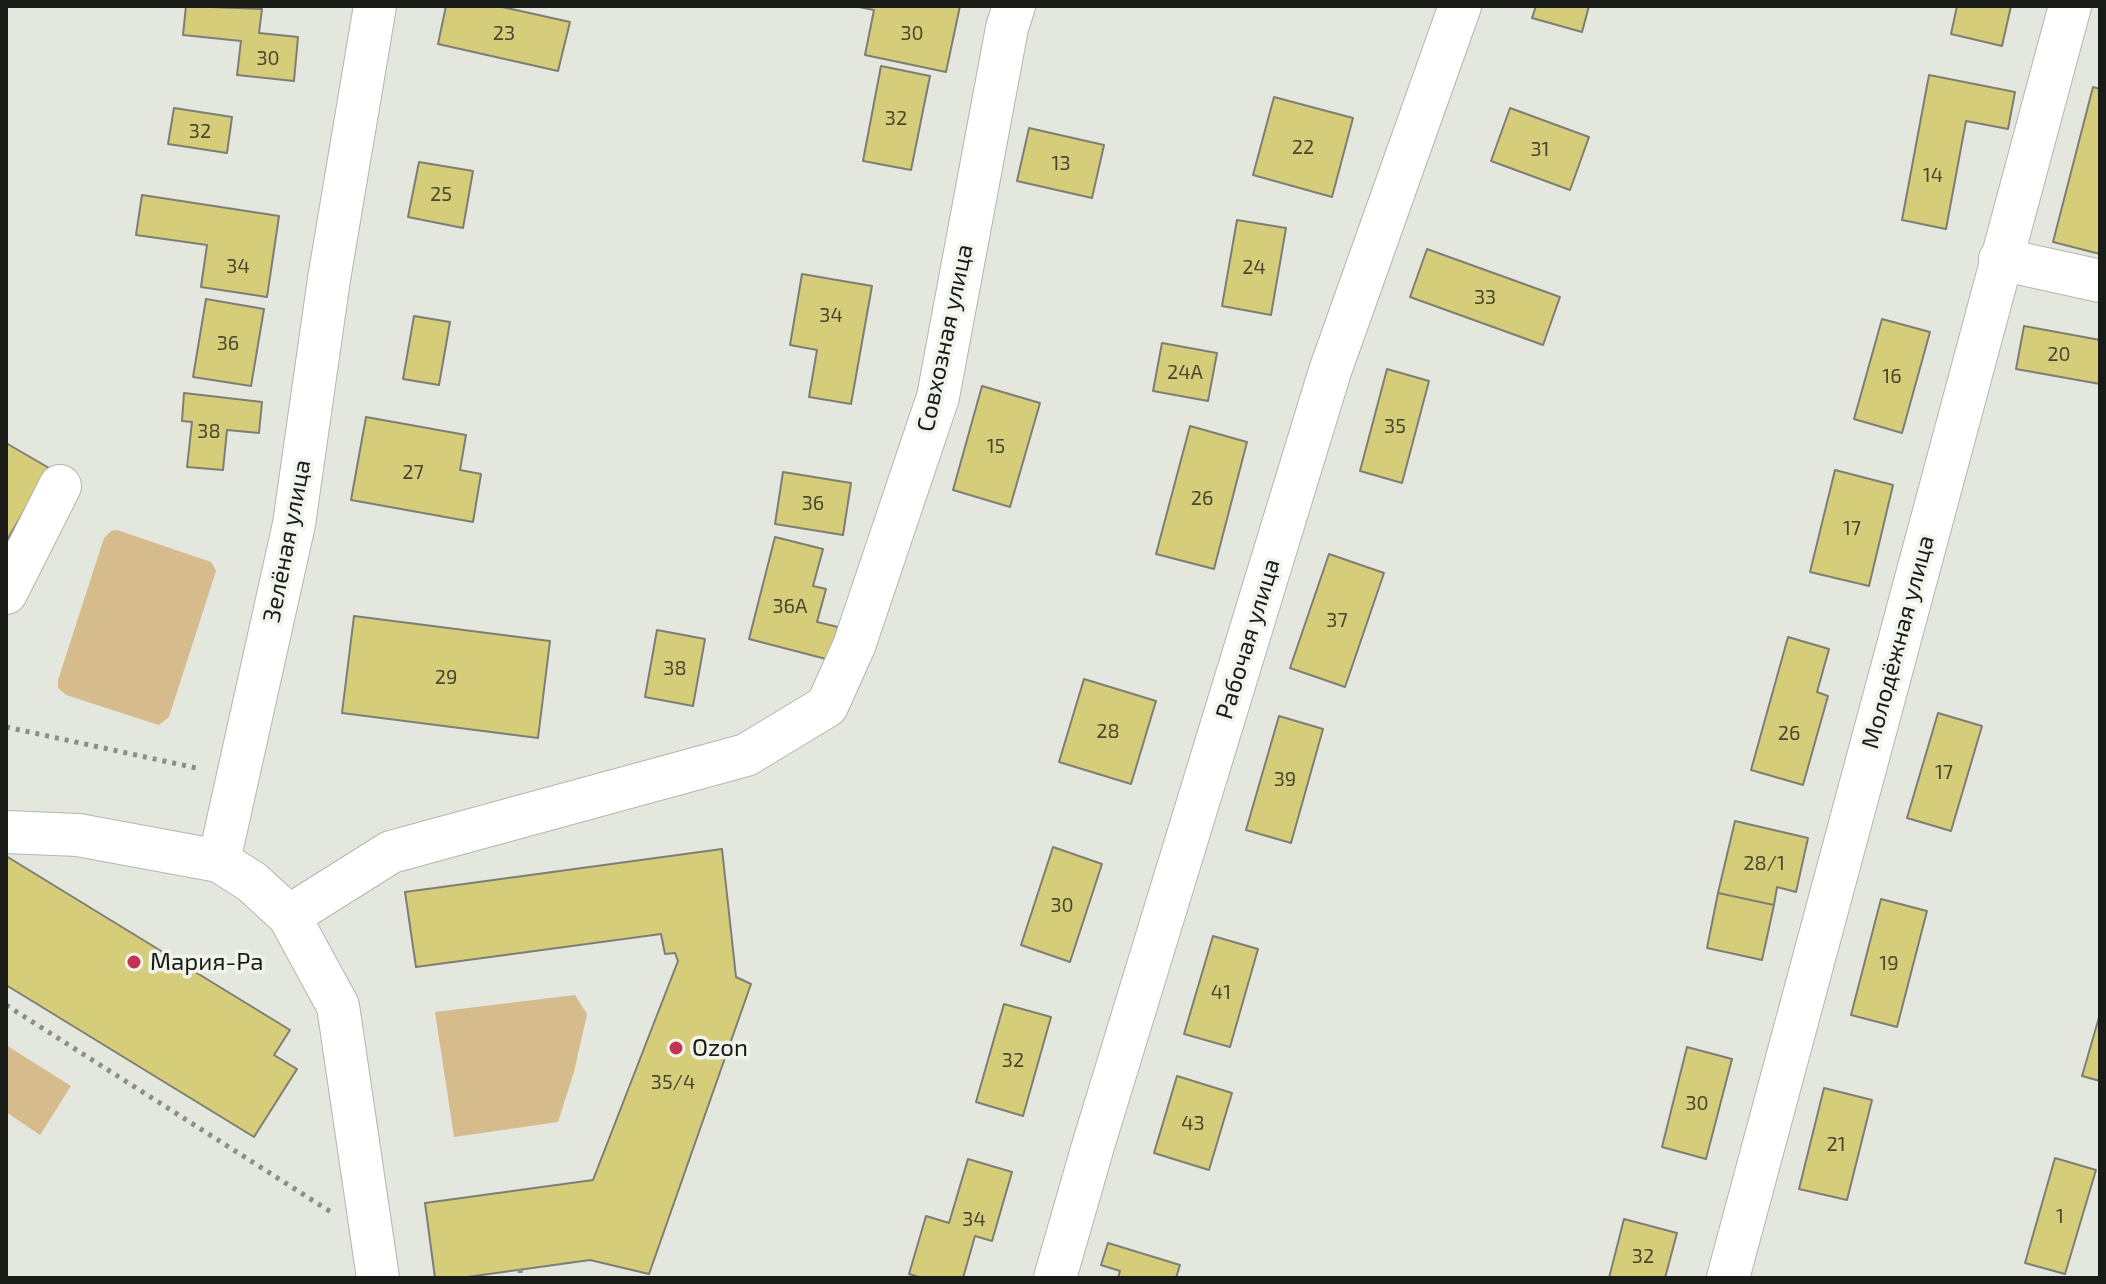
<!DOCTYPE html>
<html>
<head>
<meta charset="utf-8">
<style>
  body { margin:0 }
  #map { position:relative; width:2106px; height:1284px; overflow:hidden; background:#e3e7dd; font-family:"Exo 2",sans-serif }
  canvas { display:block }
  .frame { position:absolute; inset:0; border:8px solid #191b17; pointer-events:none }
</style>
</head>
<body>
<div id="map">
<canvas width="2106" height="1284"></canvas>
<div class="frame"></div>
</div>
<script>
const c = document.querySelector('canvas').getContext('2d');
c.lineJoin = 'round';
function fill(path, color) {
  c.fillStyle = color;
  c.fill(path, 'evenodd');
}
function strokePath(path, color, width, dash) {
  c.strokeStyle = color;
  c.lineWidth = width;
  c.lineCap = dash ? 'butt' : 'round';
  c.setLineDash(dash || []);
  c.stroke(path);
}
function write(font, color, halo, rows, align = 'center') {
  c.font = font + ' "Exo 2",sans-serif';
  c.lineWidth = 7;
  c.setLineDash([]);
  c.textBaseline = 'middle';
  c.strokeStyle = halo;
  c.fillStyle = color;
  for (const [text, x, y, turn = 0] of rows) {
    c.save();
    c.translate(x, y);
    c.rotate((+turn || 0) * Math.PI / 180);
    c.textAlign = isNaN(turn) ? turn : align;
    if (halo) c.strokeText(text, 0, 0);
    c.fillText(text, 0, 0);
    c.restore();
  }
}
const green = new Path2D(`
  M117,530L211,562L216,571L169,717L159,725L66,695L58,688V680L104,538L111,531Z
  M575,995L587,1014L574,1072L558,1122L454,1137L435,1012Z
  M6,1045L71,1086L40,1135L6,1112Z`);
const building = new Path2D(`
  M186,6L262,9L259,33L298,37L294,81L237,75L241,41L183,35Z
  M446,6H498L570,22L558,71L438,44Z
  M854,6H960L946,72L865,55L874,10Z
  M1536,6H1589L1582,32L1532,18Z
  M1957,6H2011L2002,46L1951,34Z
  M881,66L930,76L911,170L863,161Z
  M1929,75L2015,92L2008,129L1966,121L1946,229L1902,220Z
  M2093,87L2100,89V254L2053,242Z
  M1274,97L1353,118L1332,197L1253,175Z
  M174,108L232,117L227,153L168,144Z
  M1510,108L1589,137L1570,190L1491,161Z
  M1029,128L1104,145L1092,198L1017,181Z
  M419,162L473,171L463,228L408,217Z
  M142,195L279,216L267,297L201,287L207,245L136,235Z
  M1237,220L1286,228L1271,315L1222,306Z
  M1427,249L1560,297L1543,345L1410,297Z
  M802,274L872,286L851,404L809,397L817,350L790,345Z
  M206,299L264,309L251,386L193,377Z
  M414,316L450,322L439,385L403,379Z
  M1882,319L1930,332L1902,433L1854,419Z
  M2024,326L2100,340V384L2016,369Z
  M1162,343L1217,353L1208,401L1153,391Z
  M1387,369L1429,381L1402,483L1360,471Z
  M982,386L1040,403L1010,507L953,490Z
  M184,393L262,402L259,433L227,430L223,470L187,467L192,422L182,421Z
  M366,417L466,435L460,470L481,474L473,522L351,500Z
  M1190,426L1247,442L1214,569L1156,554Z
  M6,443L49,468L6,542Z
  M1835,470L1893,485L1869,586L1810,572Z
  M783,472L851,483L843,535L775,524Z
  M775,537L823,549L813,586L826,589L817,622L838,627L830,660L749,639Z
  M1329,554L1384,573L1345,687L1290,668Z
  M354,616L550,641L538,738L342,713Z
  M657,630L705,639L693,706L645,697Z
  M1788,637L1829,649L1817,692L1828,696L1803,785L1751,770Z
  M1084,679L1156,701L1131,784L1059,762Z
  M1938,713L1982,726L1951,831L1907,818Z
  M1279,716L1323,729L1291,843L1246,830Z
  M1735,821L1808,838L1796,892L1777,887L1774,905L1718,893Z
  M1053,847L1102,864L1070,962L1021,945Z
  M722,849L736,977L751,984L649,1274L590,1260L460,1278H435L425,1203L593,1180L678,961L675,953L665,954L661,934L416,967L405,892Z
  M6,856L290,1030L274,1055L297,1069L254,1137L6,985Z
  M1718,893L1774,905L1762,960L1707,948Z
  M1881,899L1927,911L1897,1027L1851,1015Z
  M1213,936L1258,949L1230,1047L1184,1034Z
  M1004,1004L1051,1017L1023,1116L976,1102Z
  M2100,1014V1081L2082,1076Z
  M1687,1047L1732,1059L1706,1159L1662,1147Z
  M1177,1076L1232,1093L1209,1170L1154,1153Z
  M1824,1088L1872,1100L1847,1200L1799,1189Z
  M2055,1158L2096,1170L2065,1274L2025,1263Z
  M968,1159L1012,1172L992,1241L975,1236L963,1278H922L909,1274L926,1216L949,1223Z
  M1624,1219L1677,1233L1665,1278H1609Z
  M1108,1243L1180,1265L1176,1278H1118L1120,1271L1101,1265Z`);
const path = new Path2D(`
  M6,727L201,769
  M6,1005L331,1212
  M520,1269L521,1278`);
const minor = new Path2D(`
  M2000,259L2100,281
  M6,593L60,486
  M6,832L78,835L219,861L252,882L289,916L338,1006L378,1278
  M219,861L294,524L329,279L375,6
  M289,916L391,852L746,755L827,706L854,646L938,397L1007,28L1014,6
  M1055,1278L1093,1146L1330,371L1460,6
  M1728,1278L2070,6`);
const markers = [
  [134,962,8,"#c33352"],
  [676,1048,8,"#c33352"]
];
const numberNames = [
  ["23",504,33],
  ["30",912,33],
  ["30",268,58],
  ["32",896,118],
  ["32",200,131],
  ["22",1303,147],
  ["31",1540,149],
  ["13",1061,163],
  ["14",1933,175],
  ["25",441,194],
  ["34",238,266],
  ["24",1254,267],
  ["33",1485,297],
  ["34",831,315],
  ["36",228,343],
  ["20",2059,354],
  ["24А",1185,372],
  ["16",1892,376],
  ["35",1395,426],
  ["38",209,431],
  ["15",996,446],
  ["27",413,472],
  ["26",1202,498],
  ["36",813,503],
  ["17",1852,528],
  ["36А",790,606],
  ["37",1337,620],
  ["38",675,668],
  ["29",446,677],
  ["28",1108,731],
  ["26",1789,733],
  ["17",1944,772],
  ["39",1285,779],
  ["28/1",1764,863],
  ["30",1062,905],
  ["19",1889,963],
  ["41",1221,992],
  ["32",1013,1060],
  ["35/4",673,1082],
  ["30",1697,1103],
  ["43",1193,1123],
  ["21",1836,1144],
  ["1",2060,1216],
  ["34",974,1219],
  ["32",1643,1256]
];
const streetNames = [
  ["Совхозная улица",945,338,-78],
  ["Зелёная улица",287,541,-79],
  ["Рабочая улица",1248,639,-73],
  ["Молодёжная улица",1898,642,-75]
];
const poiNames = [
  ["Мария-Ра",150,962],
  ["Ozon",692,1048]
];
fill(green, '#d6bb8d');
fill(building, '#d6cd7a');
strokePath(building, '#7f7e75', 2);
strokePath(minor, '#b3b7ae', 44);
strokePath(path, '#8c8f87', 5, [4, 6]);
strokePath(minor, '#fff', 42);
for (const [x, y, r, color] of markers) {
  const dot = new Path2D();
  dot.arc(x, y, r, 0, 2 * Math.PI);
  c.fillStyle = color;
  c.fill(dot);
  strokePath(dot, '#f0f4eb', 3);
}
write('20px', '#484830', null, numberNames);
write('24px', '#191b17', '#f0f4eb', streetNames);
write('24px', '#191b17', '#f0f4eb', poiNames, 'left');
</script>
</body>
</html>
